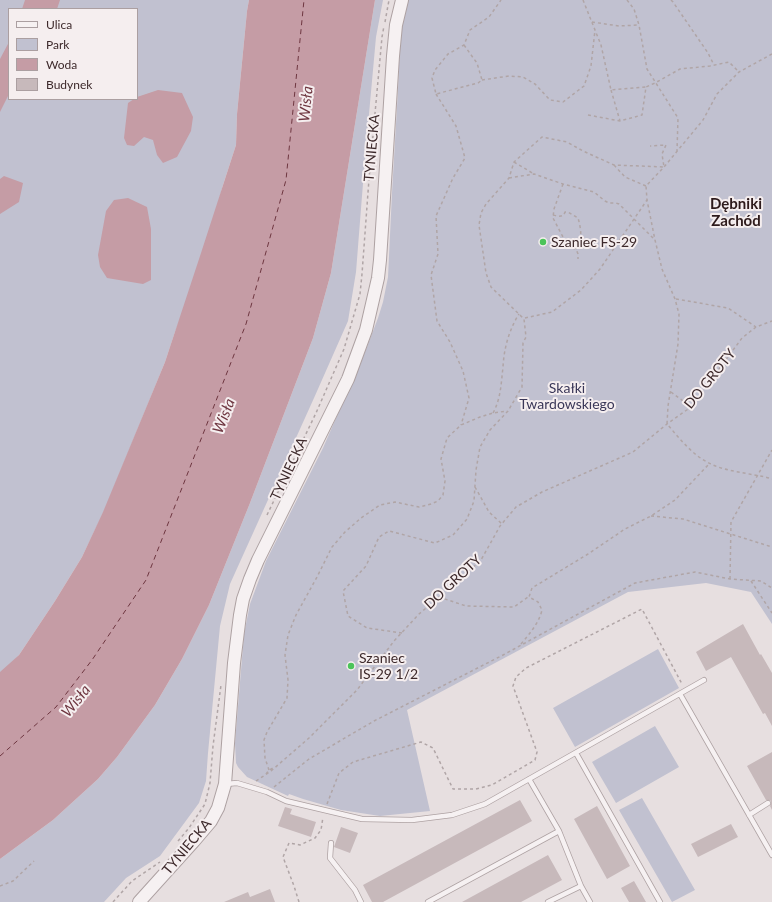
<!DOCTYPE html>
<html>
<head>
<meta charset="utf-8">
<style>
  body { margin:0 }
  #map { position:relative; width:772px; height:902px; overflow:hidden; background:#e7dfe0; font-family:Lato,sans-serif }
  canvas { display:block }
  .legend { position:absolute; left:8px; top:8px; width:130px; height:92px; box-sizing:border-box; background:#f5eeef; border:1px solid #ab9fa1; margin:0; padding:5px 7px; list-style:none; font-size:12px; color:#3d292b }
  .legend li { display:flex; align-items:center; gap:8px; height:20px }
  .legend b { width:20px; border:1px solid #ab9fa1 }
</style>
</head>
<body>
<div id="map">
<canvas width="772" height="902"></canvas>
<ul class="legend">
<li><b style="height:5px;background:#f6f1f2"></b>Ulica</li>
<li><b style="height:11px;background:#c1c1d0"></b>Park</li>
<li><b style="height:11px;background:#c59ca5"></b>Woda</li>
<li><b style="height:11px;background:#c7b9bb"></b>Budynek</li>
</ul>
</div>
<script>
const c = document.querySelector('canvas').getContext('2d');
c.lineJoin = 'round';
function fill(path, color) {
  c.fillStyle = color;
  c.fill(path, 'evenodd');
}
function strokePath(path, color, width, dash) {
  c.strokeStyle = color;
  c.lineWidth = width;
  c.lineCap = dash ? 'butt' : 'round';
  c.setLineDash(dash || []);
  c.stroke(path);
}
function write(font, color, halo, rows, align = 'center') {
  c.font = font + ' Lato,sans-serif';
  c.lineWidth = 4;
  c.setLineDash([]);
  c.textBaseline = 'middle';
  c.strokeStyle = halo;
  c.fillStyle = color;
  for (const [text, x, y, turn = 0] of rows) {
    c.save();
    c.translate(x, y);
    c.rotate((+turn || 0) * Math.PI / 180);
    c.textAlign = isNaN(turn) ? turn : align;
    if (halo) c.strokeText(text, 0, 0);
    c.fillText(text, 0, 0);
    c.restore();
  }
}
const green = new Path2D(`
  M0,0H249L247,11L237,114L236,145L223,185L200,268L175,332L165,362L105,509L82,557L55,601L19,655L0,677ZM9,9H137V99H9Z
  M375,0H383L376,37L365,158L356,272L348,321L314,398L230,584L220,626L208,753L206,781L199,803L160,856L126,878L104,902H0V859L53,820L98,779L117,757L155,705L182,659L209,605L250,503L313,338L331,273Z
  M406,0H772V624L751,592L706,583L628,592L407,710L430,811L380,816L341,810L303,799L289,794L288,796L247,777L238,767L236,763L235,743L244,634L250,604L266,561L323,448L367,347L378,318L383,302L388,277L392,193L398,90L400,41Z
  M658,649L679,688L575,747L553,708Z
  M655,726L679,767L616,803L592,762Z
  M642,798L695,890L672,902L619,810Z`);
const water = new Path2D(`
  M25,0H60L57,9H22Z
  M249,0H375L331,273L313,338L250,503L209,605L182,659L155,705L117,757L98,779L53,820L0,859V672L19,655L55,601L82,557L103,512L165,362L201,253L236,145L237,114L247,11Z
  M9,42V94L0,112V59Z
  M158,90L182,93L193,117L191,131L177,157L163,163L157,155L153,140L144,137L134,146L127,145L124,138L128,103L134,99H137V97Z
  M4,176L23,183L19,202L0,214V179Z
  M128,198L147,207L151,229V280L143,284L107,278L100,267L98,255L106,211L114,200Z`);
const ferry = new Path2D(`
  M0,756L56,707L92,660L146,580L246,324L286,180L304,0`);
const building = new Path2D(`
  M743,624L760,655L761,654L772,673V726L765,713L763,714L731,657L706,671L696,652Z
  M772,752V810L770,806L771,804V801L769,800H766L747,766Z
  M520,800L532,821L383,902H372L363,885Z
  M597,806L630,866L607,879L574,819Z
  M285,807L292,809L290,814L316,822L311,837L278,826Z
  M731,824L738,837L698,857L691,844Z
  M341,827L358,833L350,853L334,847Z
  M548,855L562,880L521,902H462Z
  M634,881L646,902H629L621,888Z
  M270,889L275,902H224L248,892L250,897Z`);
const path = new Path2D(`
  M583,0L601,45L611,90L646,87
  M627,0L634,9L639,25L647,69L678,118L677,151
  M671,0L673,2L708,53L714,65
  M385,22L389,0
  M592,22L619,26L639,25
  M464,45L474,59L477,63L482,80L478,83L436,94L432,78L435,70L448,54L464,45L470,30L489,17L501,0
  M772,54L739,72L717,94L703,120L664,167L646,186L647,200L655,240L662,269L675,299L679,314L678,344L668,406L667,424C680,439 693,456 711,464C721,469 733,471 744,473C754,475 763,476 772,479
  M482,80L509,76L523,77L535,84L550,100L563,102L584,86L591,66L595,30
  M611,90L620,121
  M436,94L456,126L465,158L453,178L436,216L438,254L431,275L437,321L450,342L463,371L469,398L461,425
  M588,115L620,121L642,115L646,87L655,83L680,69L710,66L729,62L739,72
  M514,162L534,174
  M614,165L625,177L646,186
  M509,178L534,174L563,184L594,192L605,201L609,203H616L619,204L654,239
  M563,184L554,209L553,218L564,239L572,248L576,249L578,254V259
  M553,215C558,216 563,218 565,212H568L578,218C581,228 583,241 576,249
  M676,299L728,308L756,327
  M525,318L552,312L581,290L600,269L647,200
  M671,392L691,407
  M493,413C501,398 501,384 503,367C504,348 509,330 519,314
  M475,487L489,512L502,524
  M267,515L316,413L344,349L360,294L362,274L369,179L382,37L384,26
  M651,516L683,519L772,547
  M730,579L731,522L772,450
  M751,581L772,613
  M439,597L466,606L514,607L528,597
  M402,633L367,628L348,616L343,591L366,566L379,537L389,531L435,543L453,535L467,519L474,501L476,470L480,447L490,430L508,411L522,387L523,343L526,337L524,319L491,287L486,273L479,225L481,213L486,204L509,178L514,162L542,137L567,142L583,151L614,165L664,167L662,154L666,145L650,146
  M521,644C530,633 539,623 542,610L538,602L529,597L532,588L588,554L625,529L651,516L675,500L709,464
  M269,770L265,758L264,740L267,732L287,698L288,680L285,655L288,635L296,615L317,577L332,547L345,532L361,518L380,505L395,502L419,507L431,504L438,501L443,495L445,481L441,459L447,438L461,425L480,417L493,413L507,411
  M266,774L269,770L275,767
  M256,781L271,771L309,738L357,690L394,641L419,614L457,582L481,560L500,526L516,507L542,492L633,452L667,424L691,407L742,338L756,327L772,321
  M274,787L309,759L374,721L503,655L635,583L695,572L730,579L761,581L772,588
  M327,804L339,773L353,762L421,742L433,748L453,789H476L492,785L535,760L537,752L513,686L516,677L526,668L642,609L682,684
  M178,841L189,828L205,804L210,783L213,746L221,685
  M0,886L13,881L34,861
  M113,902L132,881L160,862
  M299,902L294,886L283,857L289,843L300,845L315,838L321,830L323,817`);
const service = new Path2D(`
  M680,694L772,855
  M576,753L660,902
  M529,779L559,831L581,886L590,902
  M226,784L237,783L267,792L286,801L362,819L412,820L452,815L485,804L704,680
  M749,815L768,803
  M331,843L330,858L355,890L361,902
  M428,902L559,831
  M548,902L581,886`);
const tertiary = new Path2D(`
  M139,902L194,841L211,821L218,808L225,784L234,663L240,615L243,599L250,579L258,560L348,379L366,330L378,278L380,260L393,56L396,25L402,0`);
const markers = [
  [543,242,4,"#4cc45a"],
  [351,666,4,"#4cc45a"]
];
const streetNames = [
  ["TYNIECKA",372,148,-85],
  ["DO GROTY",710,379,-51],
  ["TYNIECKA",289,469,-65],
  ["DO GROTY",453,582,-43],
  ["TYNIECKA",187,847,-50]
];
const poiNames = [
  ["Szaniec FS-29",551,242],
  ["Szaniec",359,658],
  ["IS-29 1/2",359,674]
];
const parkNames = [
  ["Skałki",567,388],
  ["Twardowskiego",567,404]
];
const waterNames = [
  ["Wisła",306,104,-84],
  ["Wisła",224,416,-68],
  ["Wisła",76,701,-51]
];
const neighbourhoodNames = [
  ["Dębniki",736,204],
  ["Zachód",736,221]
];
fill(green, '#c1c1d0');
fill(water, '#c59ca5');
strokePath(ferry, '#6e3640', 1, [5, 4]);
fill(building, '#c7b9bb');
strokePath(service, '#ada1a2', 6);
strokePath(tertiary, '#ada1a2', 14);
strokePath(path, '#b0a5a6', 1.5, [3, 3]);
strokePath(service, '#f6f1f2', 4.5);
strokePath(tertiary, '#f6f1f2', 12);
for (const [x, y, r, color] of markers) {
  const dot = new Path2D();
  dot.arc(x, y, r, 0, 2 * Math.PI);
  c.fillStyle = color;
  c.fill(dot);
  strokePath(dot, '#f5eeef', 1.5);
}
write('14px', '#3d292b', '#f5eeef', streetNames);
write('14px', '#3d292b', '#f5eeef', poiNames, 'left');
write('14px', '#3a3758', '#f5eeef', parkNames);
write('italic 15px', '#6e3640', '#f5eeef', waterNames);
write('bold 15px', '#2e1b1c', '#f5eeef', neighbourhoodNames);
</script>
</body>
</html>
